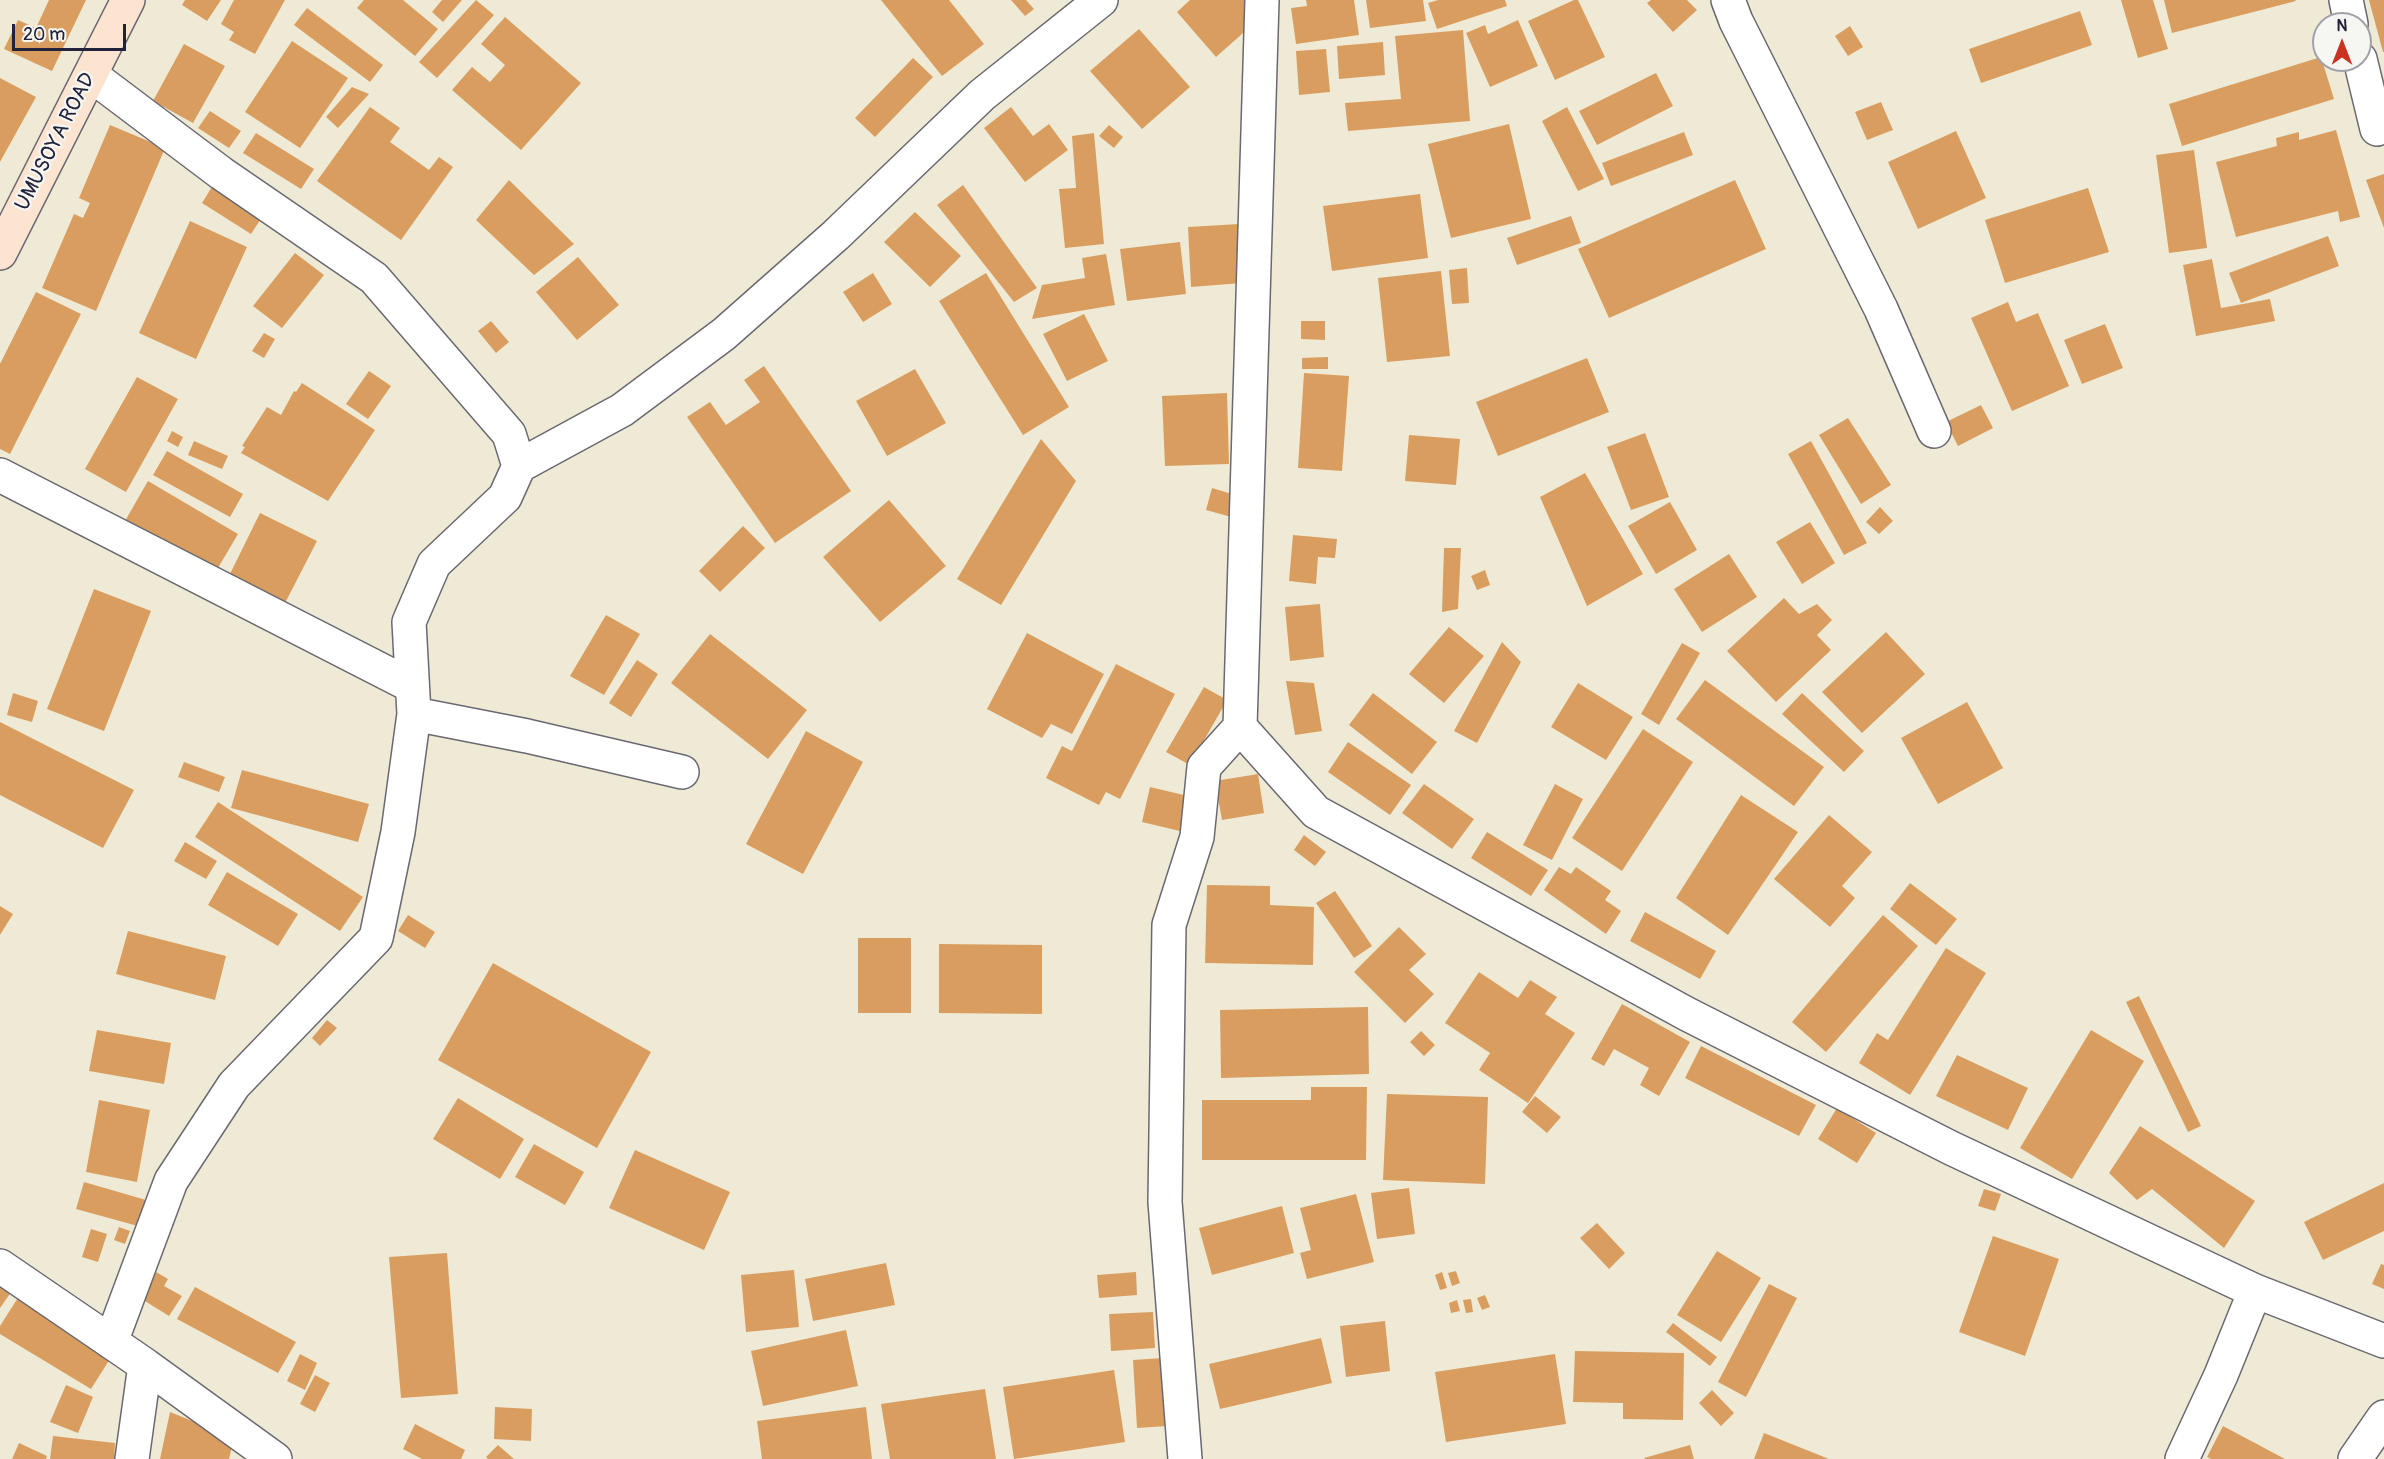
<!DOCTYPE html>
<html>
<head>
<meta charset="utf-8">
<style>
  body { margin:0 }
  #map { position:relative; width:2384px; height:1459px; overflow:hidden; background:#efead6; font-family:Pangolin,sans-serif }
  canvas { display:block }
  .north { position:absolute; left:2312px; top:12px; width:60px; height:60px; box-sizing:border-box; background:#f6f6f2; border:2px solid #a1a1a9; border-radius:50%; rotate:0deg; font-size:16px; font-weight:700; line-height:24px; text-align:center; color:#22223b }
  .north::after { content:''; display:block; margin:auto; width:21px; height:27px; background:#c8321e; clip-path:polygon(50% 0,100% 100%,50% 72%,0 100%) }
  .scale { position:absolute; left:12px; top:24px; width:114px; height:27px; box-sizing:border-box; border:3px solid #22223b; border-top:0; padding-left:8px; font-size:18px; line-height:21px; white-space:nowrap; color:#22223b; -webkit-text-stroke:4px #f6f6f2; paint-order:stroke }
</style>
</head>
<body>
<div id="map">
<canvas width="2384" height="1459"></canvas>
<div class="north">N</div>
<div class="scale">20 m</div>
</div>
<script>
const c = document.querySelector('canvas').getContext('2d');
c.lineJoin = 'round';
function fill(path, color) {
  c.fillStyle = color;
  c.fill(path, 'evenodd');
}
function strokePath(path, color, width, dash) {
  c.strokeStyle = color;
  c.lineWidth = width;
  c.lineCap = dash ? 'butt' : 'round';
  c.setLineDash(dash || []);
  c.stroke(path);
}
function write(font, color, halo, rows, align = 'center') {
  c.font = font + ' Pangolin,sans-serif';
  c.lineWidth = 4.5;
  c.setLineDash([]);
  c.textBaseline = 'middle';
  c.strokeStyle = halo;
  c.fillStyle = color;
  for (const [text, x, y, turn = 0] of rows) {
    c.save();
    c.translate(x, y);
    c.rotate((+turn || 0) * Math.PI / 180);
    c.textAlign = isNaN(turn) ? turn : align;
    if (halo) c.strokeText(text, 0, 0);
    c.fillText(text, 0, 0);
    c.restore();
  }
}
const building = new Path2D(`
  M49,0H86L52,71L4,49L18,20L36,28Z
  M185,0H221L207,21L182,5Z
  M234,0H285L255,54L229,40L234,32L221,24Z
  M364,0H403L438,29L415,56L357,8Z
  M442,0H462L443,22L432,12Z
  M476,0L494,15L437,78L419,62Z
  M881,0H949L984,44L942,76Z
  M1011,0H1026L1034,9L1025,16Z
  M1190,0H1244L1260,18L1216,57L1177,12Z
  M1306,0H1354L1359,35L1296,44L1291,8L1307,6Z
  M1366,0H1423L1426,21L1370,28Z
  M1438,0H1505L1507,6L1437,29L1428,3Z
  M1574,0H1578L1605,57L1555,80L1528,21Z
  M1651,0H1687L1697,10L1673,32L1647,3Z
  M2121,0H2153L2168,49L2138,58Z
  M2164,0H2295L2296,1L2172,33Z
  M2369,0H2384V52H2383Z
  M307,8L383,65L370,82L294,25Z
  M2080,11L2092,45L1981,83L1969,49Z
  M505,17L581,83L521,150L452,90L472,67L490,82L505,65L481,44Z
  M1518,20L1538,66L1490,87L1466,33L1485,25L1488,34Z
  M1850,26L1863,47L1848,56L1835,36Z
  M1139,29L1190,87L1142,129L1090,71Z
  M1463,30L1470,121L1348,131L1345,103L1401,99L1395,36Z
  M292,41L348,78L300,148L245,112Z
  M1383,42L1385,75L1339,79L1337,46Z
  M184,44L225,66L193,123L153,101Z
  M1326,49L1330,92L1299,95L1296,51Z
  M2321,57L2334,99L2182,146L2169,104Z
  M913,58L933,77L875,137L855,118Z
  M1656,73L1673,106L1597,145L1579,111Z
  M0,78L36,97L0,162Z
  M352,87L369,94L338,128L326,117Z
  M1881,102L1893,130L1867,140L1855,112Z
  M370,107L400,128L390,142L429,170L439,157L453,167L401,240L317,181Z
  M1011,107L1033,136L1049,124L1068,150L1025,182L984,128Z
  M1567,107L1604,179L1578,191L1542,121Z
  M210,111L241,131L229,148L198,128Z
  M1509,124L1531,219L1451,238L1428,144Z
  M110,125L165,148L96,311L42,288L74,214L83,218L90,203L79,198Z
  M1109,125L1123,137L1114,148L1099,136Z
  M2336,130L2360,217L2340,222L2338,211L2236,237L2216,162L2277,146L2276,138L2299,132V140Z
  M1956,131L1986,198L1918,229L1888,162Z
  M1684,132L1693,155L1611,186L1602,163Z
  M256,133L314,169L301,189L243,153Z
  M1094,133L1104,244L1065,248L1059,189L1076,188L1072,136Z
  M2194,150L2207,248L2169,253L2156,155Z
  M2384,174V228L2366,180Z
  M509,180L574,244L534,275L476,220Z
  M1735,180L1766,249L1609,318L1578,249Z
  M215,182L264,214L251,234L202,203Z
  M963,185L1037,288L1014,302L937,205Z
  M2088,188L2109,252L2005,283L1985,220Z
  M1420,194L1428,258L1332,271L1323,206Z
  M915,212L961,256L930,287L884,242Z
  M1571,216L1581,243L1517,265L1507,238Z
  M190,221L247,247L196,359L139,333Z
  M1239,224L1242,283L1191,287L1188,227Z
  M2328,236L2339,266L2241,303L2229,273Z
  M1180,242L1186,294L1127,301L1120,249Z
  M295,253L324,275L282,328L253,306Z
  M1106,254L1115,305L1032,319L1042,285L1085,278L1082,258Z
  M578,257L619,305L577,340L536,292Z
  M2212,259L2221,308L2270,299L2275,321L2196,336L2183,265Z
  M1467,268L1469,303L1452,304L1449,270Z
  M1441,271L1450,356L1387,362L1378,278Z
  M873,273L892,304L863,322L843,292Z
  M986,273L1069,407L1023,435L939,301Z
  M36,292L81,314L10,454L0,449V364Z
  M2008,302L2016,322L2038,313L2069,386L2012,411L1971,318Z
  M1084,314L1108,361L1067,381L1043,334Z
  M491,321L509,342L496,353L478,331Z
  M1301,321H1325V340L1301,339Z
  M2105,324L2123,368L2082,384L2064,340Z
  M264,333L275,339L264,358L252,351Z
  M1328,357V369H1302V358Z
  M1587,358L1609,412L1498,456L1476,402Z
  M764,366L851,491L775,543L687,417L710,402L726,425L760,402L744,380Z
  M915,369L946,423L887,456L856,401Z
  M369,371L391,386L368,419L346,404Z
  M1304,373L1349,376L1342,471L1298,468Z
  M137,377L178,399L126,492L85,469Z
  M302,383L375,430L328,501L241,453L245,447L242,446L267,407L281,415L294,391L296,392Z
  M1227,393L1229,464L1165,466L1162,396Z
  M1981,405L1993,428L1958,446L1946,422Z
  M1848,418L1891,485L1861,504L1819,435Z
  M172,431L183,437L178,447L167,441Z
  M1645,433L1669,497L1631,510L1607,447Z
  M1409,435L1460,439L1456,485L1405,481Z
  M1041,439L1076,481L1001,605L957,579Z
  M194,441L228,456L222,469L188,455Z
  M1811,441L1867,543L1844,555L1788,454Z
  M167,451L243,494L230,517L153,475Z
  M1585,473L1643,574L1587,606L1540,497Z
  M148,481L238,534L215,573L125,521Z
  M1212,488L1242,497L1235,518L1206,510Z
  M889,500L946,566L880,622L823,557Z
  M1670,502L1697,550L1656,574L1628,526Z
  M1880,507L1893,521L1879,534L1866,522Z
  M260,513L317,541L284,605L228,578Z
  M1810,522L1835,563L1802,584L1776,542Z
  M743,526L765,548L720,592L699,571Z
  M1293,535L1337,539L1335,558L1318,557L1316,584L1289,581Z
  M1444,548H1461L1458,609L1442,612Z
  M1729,554L1757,597L1702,632L1674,589Z
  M1485,570L1490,585L1477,590L1471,576Z
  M94,589L151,611L104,731L47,709Z
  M1784,598L1799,614L1817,604L1832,620L1817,635L1831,650L1776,702L1727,651Z
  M1320,604L1324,657L1290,661L1285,607Z
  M606,615L640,634L604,695L570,676Z
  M1449,627L1484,656L1444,703L1409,674Z
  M1886,632L1925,674L1862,733L1822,692Z
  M1027,633L1104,674L1072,734L1051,724L1042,738L987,709Z
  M710,634L807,710L768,759L671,683Z
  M1502,642L1521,662L1477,743L1454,731Z
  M1682,643L1700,653L1659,725L1641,714Z
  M637,660L658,674L631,717L609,703Z
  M1116,664L1175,694L1120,799L1106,792L1099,805L1046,778L1062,746L1072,751Z
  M1705,680L1824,767L1794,806L1676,719Z
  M1286,681L1314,683L1322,731L1295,735Z
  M1578,683L1633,717L1606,760L1551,727Z
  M1204,687L1227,700L1190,765L1166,752Z
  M13,693L38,701L32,722L7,715Z
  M1373,693L1437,742L1412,774L1349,725Z
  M1802,693L1864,751L1844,772L1782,714Z
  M1967,702L2003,768L1938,804L1901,738Z
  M0,722L134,790L103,848L0,795Z
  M1643,729L1693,762L1622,871L1572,838Z
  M806,731L863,762L803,874L746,844Z
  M1348,742L1411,785L1390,815L1328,772Z
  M184,762L225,777L219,792L178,777Z
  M242,770L369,804L358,842L231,808Z
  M1258,774L1264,813L1222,820L1215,781Z
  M1424,784L1474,819L1452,849L1402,813Z
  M1555,784L1583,799L1552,860L1523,845Z
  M1150,787L1192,797L1184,832L1142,822Z
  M1741,795L1798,832L1728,935L1676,898Z
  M218,802L363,897L340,931L195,837Z
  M1829,815L1872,852L1842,886L1855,898L1830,927L1774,879Z
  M1487,832L1548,870L1531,896L1471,858Z
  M1304,835L1326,852L1315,866L1294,850Z
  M185,842L217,861L206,879L174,861Z
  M1559,867L1571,874L1576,867L1611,891L1605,900L1621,911L1606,934L1544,890Z
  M227,872L298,914L278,946L208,905Z
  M1910,883L1957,919L1936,945L1890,909Z
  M1207,885L1270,886V905L1314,907L1313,965L1205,963Z
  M1335,891L1372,946L1354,958L1316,903Z
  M0,906L13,914L0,935Z
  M1645,912L1716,951L1700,979L1630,941Z
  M408,915L435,932L425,948L398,931Z
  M1883,915L1918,946L1826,1052L1792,1022Z
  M1399,927L1426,954L1409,970L1434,994L1405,1023L1354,972Z
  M128,931L226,956L215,1000L116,974Z
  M858,938H911V1013H858Z
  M939,944L1042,945V1014L939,1013Z
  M1946,948L1986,973L1910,1095L1859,1063L1877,1033L1888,1040Z
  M493,963L651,1052L597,1148L438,1060Z
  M1479,972L1518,998L1530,980L1557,997L1545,1014L1575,1033L1528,1103L1479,1070L1490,1053L1445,1023Z
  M2139,996L2201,1126L2188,1132L2126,1002Z
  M1622,1004L1690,1042L1659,1096L1640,1085L1649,1068L1614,1049L1604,1066L1591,1059Z
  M1368,1007L1369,1074L1221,1078L1220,1010Z
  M327,1020L337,1028L320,1046L312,1038Z
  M97,1030L171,1043L164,1084L89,1071Z
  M2091,1030L2144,1061L2072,1179L2020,1148Z
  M1421,1031L1435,1045L1424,1056L1410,1042Z
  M1701,1046L1816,1105L1799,1136L1685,1078Z
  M1957,1055L2028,1088L2008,1130L1936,1096Z
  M1311,1087H1367L1366,1160H1202V1100H1311Z
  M1387,1094L1488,1097L1485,1184L1383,1180Z
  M1535,1096L1561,1117L1547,1133L1522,1112Z
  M458,1098L524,1139L500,1179L433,1139Z
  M99,1100L150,1110L137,1182L86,1172Z
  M1837,1108L1876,1133L1857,1163L1818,1139Z
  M2140,1126L2255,1201L2224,1248L2152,1189L2137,1200L2109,1173Z
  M534,1144L584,1172L565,1205L515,1177Z
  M635,1150L730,1192L704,1250L609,1208Z
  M84,1182L146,1200L138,1226L76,1209Z
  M2384,1183V1231L2323,1260L2304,1222Z
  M1409,1188L1415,1234L1377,1239L1371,1193Z
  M1984,1189L2001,1194L1995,1211L1978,1206Z
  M1356,1194L1374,1262L1307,1279L1300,1253L1311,1250L1300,1208Z
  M1282,1206L1294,1253L1212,1275L1199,1228Z
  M1597,1223L1625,1253L1609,1269L1580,1238Z
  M119,1227L130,1231L125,1244L114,1240Z
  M91,1229L107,1234L98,1262L82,1257Z
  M1993,1236L2059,1259L2025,1356L1959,1332Z
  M1717,1251L1761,1278L1721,1342L1677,1315Z
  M447,1253L458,1394L401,1398L389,1257Z
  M886,1263L895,1305L813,1321L805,1279Z
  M2381,1264L2384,1265V1289L2372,1284Z
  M794,1270L799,1327L746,1332L741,1275Z
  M1456,1271L1460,1283L1452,1286L1448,1273Z
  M156,1272L168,1279L164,1286L182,1296L169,1316L140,1298Z
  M1136,1272L1137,1295L1099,1298L1097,1275Z
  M1442,1272L1447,1288L1440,1290L1435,1275Z
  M0,1278L14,1288L0,1308Z
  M1769,1284L1797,1298L1746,1397L1718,1382Z
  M195,1287L296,1342L278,1373L177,1319Z
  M21,1293L115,1351L91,1389L0,1334V1326Z
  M1485,1295L1490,1307L1482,1310L1477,1298Z
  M1471,1299L1473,1312L1466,1313L1463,1300Z
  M1457,1300L1460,1311L1451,1313L1449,1303Z
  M1153,1312L1155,1348L1111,1351L1109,1314Z
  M1385,1321L1390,1371L1346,1377L1340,1326Z
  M1673,1323L1717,1357L1710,1366L1666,1332Z
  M846,1330L858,1386L763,1406L751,1351Z
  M1321,1338L1332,1383L1220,1409L1209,1364Z
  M1575,1351L1684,1353L1683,1420L1623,1419V1403L1573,1402Z
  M300,1354L317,1363L305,1390L287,1381Z
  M1555,1354L1566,1424L1446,1442L1435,1372Z
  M1163,1358L1167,1426L1137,1428L1133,1360Z
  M1114,1370L1125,1442L1014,1459L1003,1387Z
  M315,1375L330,1383L315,1412L300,1404Z
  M66,1385L93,1397L78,1433L50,1422Z
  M985,1389L996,1459H890L881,1404Z
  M1712,1390L1734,1413L1721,1426L1699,1403Z
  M495,1407L532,1409L531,1441L494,1439Z
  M866,1407L872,1459H762L757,1421Z
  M170,1412L234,1438L229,1459H160Z
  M415,1424L465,1450L461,1459H422L403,1449Z
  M2223,1426L2285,1459H2211L2207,1457Z
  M1764,1433L1829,1459H1754Z
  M53,1436L115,1443L114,1459H50Z
  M19,1443L47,1456L46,1459H12Z
  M498,1445L514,1459H488L486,1457Z
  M1690,1445L1694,1459H1645L1644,1458Z`);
const minor = new Path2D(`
  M1728,0L1736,21L1881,309L1934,431
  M2346,0L2351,24
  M2360,59L2377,129
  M91,75L221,173L374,278L509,434L519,466L505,497L434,564L409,622L414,714L398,832L376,938L234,1085L171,1181L111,1342
  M519,466L622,410L724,334L836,235L982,95L1101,0
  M0,475L412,686
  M414,714L527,736L682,772
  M1240,727L1316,812L1687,1014L1951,1148L2255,1291L2384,1341
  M0,1266L145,1365L275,1459
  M132,1459L145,1365
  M1185,1459L1165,1202L1169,925L1197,837L1204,767L1240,727L1262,0
  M2182,1459L2221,1375L2255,1291
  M2355,1459L2384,1417`);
const secondary = new Path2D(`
  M0,253L128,0`);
const streetNames = [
  ["UMUSOYA ROAD",56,142,-63]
];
fill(building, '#d99e5f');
strokePath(minor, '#6a6871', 36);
strokePath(secondary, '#6a6871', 36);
strokePath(minor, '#fff', 33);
strokePath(secondary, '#fde4d1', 33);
write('21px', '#22223b', '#f6f6f2', streetNames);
</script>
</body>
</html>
